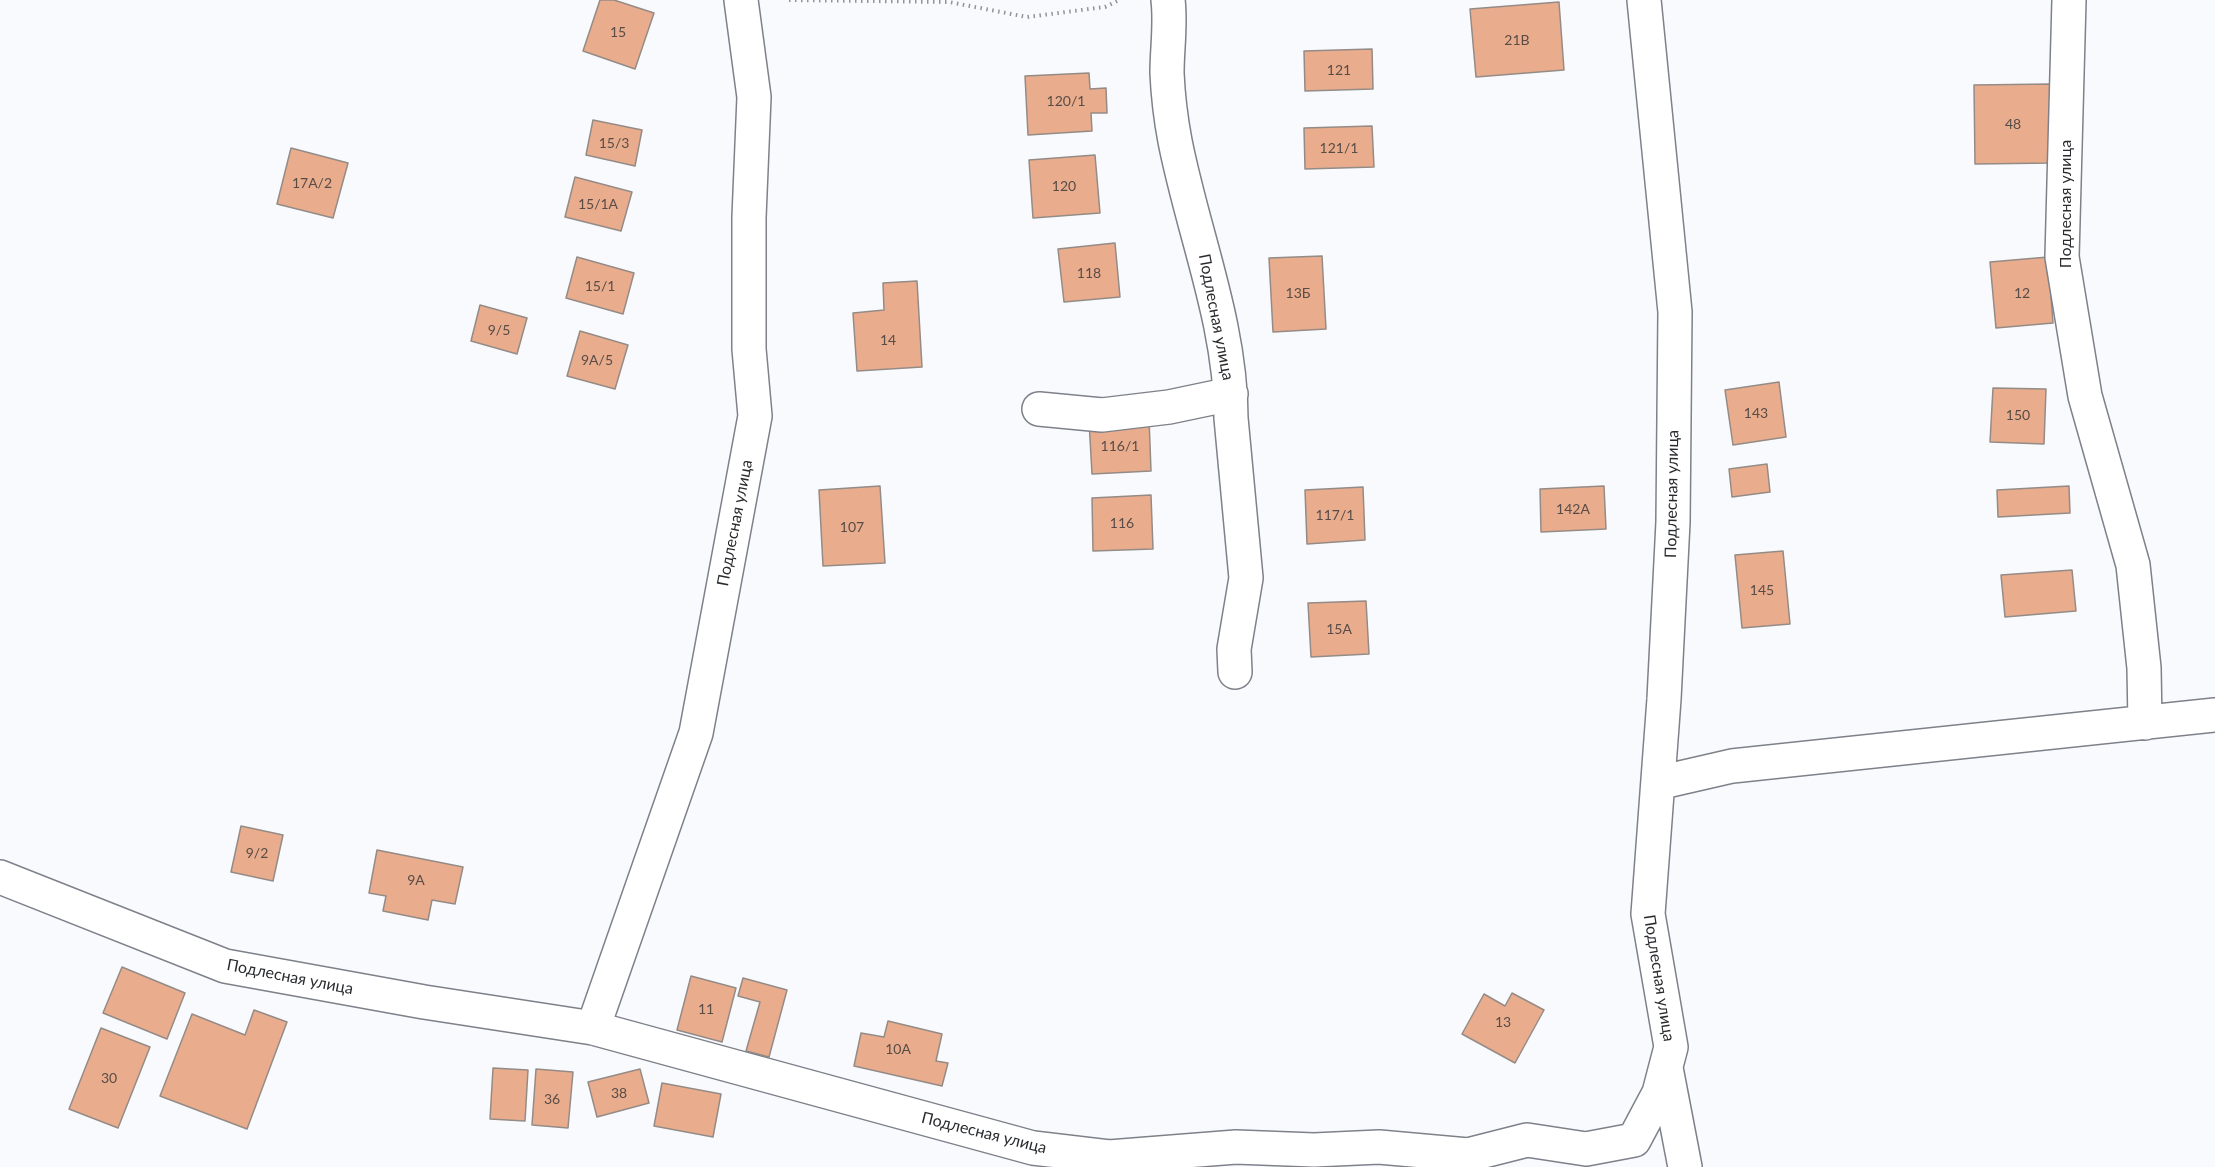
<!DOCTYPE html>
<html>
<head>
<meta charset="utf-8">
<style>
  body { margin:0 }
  canvas { display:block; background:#f8fafe }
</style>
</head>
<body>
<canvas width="2215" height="1167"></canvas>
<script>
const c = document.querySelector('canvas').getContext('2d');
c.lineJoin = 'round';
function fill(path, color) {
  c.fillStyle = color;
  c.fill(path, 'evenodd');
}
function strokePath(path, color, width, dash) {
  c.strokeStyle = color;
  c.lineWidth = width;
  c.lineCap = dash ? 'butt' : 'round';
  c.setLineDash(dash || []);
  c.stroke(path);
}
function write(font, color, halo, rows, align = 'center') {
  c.font = font + ' Lato,sans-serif';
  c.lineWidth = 5;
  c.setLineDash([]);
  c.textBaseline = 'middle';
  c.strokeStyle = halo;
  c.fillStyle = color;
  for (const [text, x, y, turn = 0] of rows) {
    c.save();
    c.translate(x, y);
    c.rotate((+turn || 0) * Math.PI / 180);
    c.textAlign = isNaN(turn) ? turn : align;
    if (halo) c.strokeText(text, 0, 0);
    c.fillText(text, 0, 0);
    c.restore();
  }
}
const building = new Path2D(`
  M600,0H614L654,13L635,69L583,51Z
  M1559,2L1564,70L1476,77L1470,9Z
  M1372,49L1373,89L1305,91L1304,51Z
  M1089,73L1090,89L1106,88L1107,113H1091L1092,131L1028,135L1025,76Z
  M2051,84L2052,163L1975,164L1974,85Z
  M593,120L642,130L635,166L586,155Z
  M1372,126L1374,167L1305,169L1304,128Z
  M291,148L348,163L333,218L277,204Z
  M1095,155L1100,213L1033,218L1029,160Z
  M575,177L632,192L621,231L565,217Z
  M1115,243L1120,297L1064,302L1058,249Z
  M1322,256L1326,329L1273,332L1269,258Z
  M577,257L634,273L623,314L566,298Z
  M2048,257L2053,323L1996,328L1990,262Z
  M917,281L922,367L857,371L853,313L884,310L883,283Z
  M480,305L527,318L517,354L471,341Z
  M580,331L628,345L615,389L567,376Z
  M1779,382L1786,437L1733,445L1725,390Z
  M1993,388L2046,389L2044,444L1990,442Z
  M1149,418L1151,471L1092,474L1089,421Z
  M1767,464L1770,492L1732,497L1729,469Z
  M880,486L885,563L823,566L819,490Z
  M1604,486L1606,529L1541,532L1540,489Z
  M2069,486L2070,513L1998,517L1997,490Z
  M1363,487L1365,540L1307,544L1305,490Z
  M1151,495L1153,549L1093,551L1092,498Z
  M1783,551L1790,624L1742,628L1735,555Z
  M2072,570L2076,611L2005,617L2001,575Z
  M1366,601L1369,654L1311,657L1308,603Z
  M241,826L283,835L273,881L231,872Z
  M377,850L463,867L455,904L432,900L428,920L383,911L386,896L369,893Z
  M122,967L185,993L167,1039L103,1013Z
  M691,976L736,988L722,1042L677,1030Z
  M743,978L787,990L769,1057L746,1051L760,1002L738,996Z
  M1512,993L1544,1010L1515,1063L1462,1034L1484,994L1505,1006Z
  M254,1010L287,1022L247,1129L160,1096L192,1014L245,1035Z
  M888,1021L942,1034L936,1061L948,1063L942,1086L854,1066L861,1033L884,1037Z
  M101,1028L150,1047L118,1128L69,1109Z
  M493,1068L528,1070L525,1121L490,1119Z
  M536,1069L573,1072L568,1128L532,1125Z
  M640,1069L649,1103L597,1117L588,1082Z
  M662,1083L721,1094L713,1137L654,1126Z`);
const path = new Path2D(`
  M789,0L949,2L1027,17L1105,7L1119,0`);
const street = new Path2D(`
  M1168,0C1171,24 1167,49 1167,73C1168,95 1171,120 1175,141C1193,233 1231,323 1231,418L1246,578L1234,649L1235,672
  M2069,0L2062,257L2085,396L2133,565L2144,668L2145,723
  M1039,409L1102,415L1169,407L1231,394
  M1658,783L1732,766L2215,715
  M0,877L225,966L424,1002L593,1028L1033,1148L1109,1157L1236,1147L1314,1150L1379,1147L1468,1155L1527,1140L1586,1149L1634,1140L1659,1093L1671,1047L1648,914L1664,699L1673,522L1675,312L1644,0
  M593,1028L696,733L755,416L749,349V217L754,97L741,0
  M1666,1068L1685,1167`);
const numberNames = [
  ["15",618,32],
  ["21В",1517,40],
  ["121",1339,70],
  ["120/1",1066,101],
  ["48",2013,124],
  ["15/3",614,143],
  ["121/1",1339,148],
  ["17А/2",312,183],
  ["120",1064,186],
  ["15/1А",598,204],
  ["118",1089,273],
  ["15/1",600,286],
  ["13Б",1298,293],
  ["12",2022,293],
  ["9/5",499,330],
  ["14",888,340],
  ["9А/5",597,360],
  ["143",1756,413],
  ["150",2018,415],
  ["116/1",1120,446],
  ["142А",1573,509],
  ["117/1",1335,515],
  ["116",1122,523],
  ["107",852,527],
  ["145",1762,590],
  ["15А",1339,629],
  ["9/2",257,853],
  ["9А",416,880],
  ["11",706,1009],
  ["13",1503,1022],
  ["10А",898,1049],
  ["30",109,1078],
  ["38",619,1093],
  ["36",552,1099]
];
const streetNames = [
  ["Подлесная улица",2066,204,-90],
  ["Подлесная улица",1216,317,79],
  ["Подлесная улица",1672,494,-89],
  ["Подлесная улица",735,523,-79],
  ["Подлесная улица",290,977,11],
  ["Подлесная улица",1659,978,81],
  ["Подлесная улица",984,1133,14]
];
fill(building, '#e9ad8e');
strokePath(building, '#958b86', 1.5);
strokePath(street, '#7e818a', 36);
strokePath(path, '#919397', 4, [1.5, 4.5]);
strokePath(street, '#fff', 33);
write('14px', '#594c46', null, numberNames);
write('16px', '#292b2e', '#fff', streetNames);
</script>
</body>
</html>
